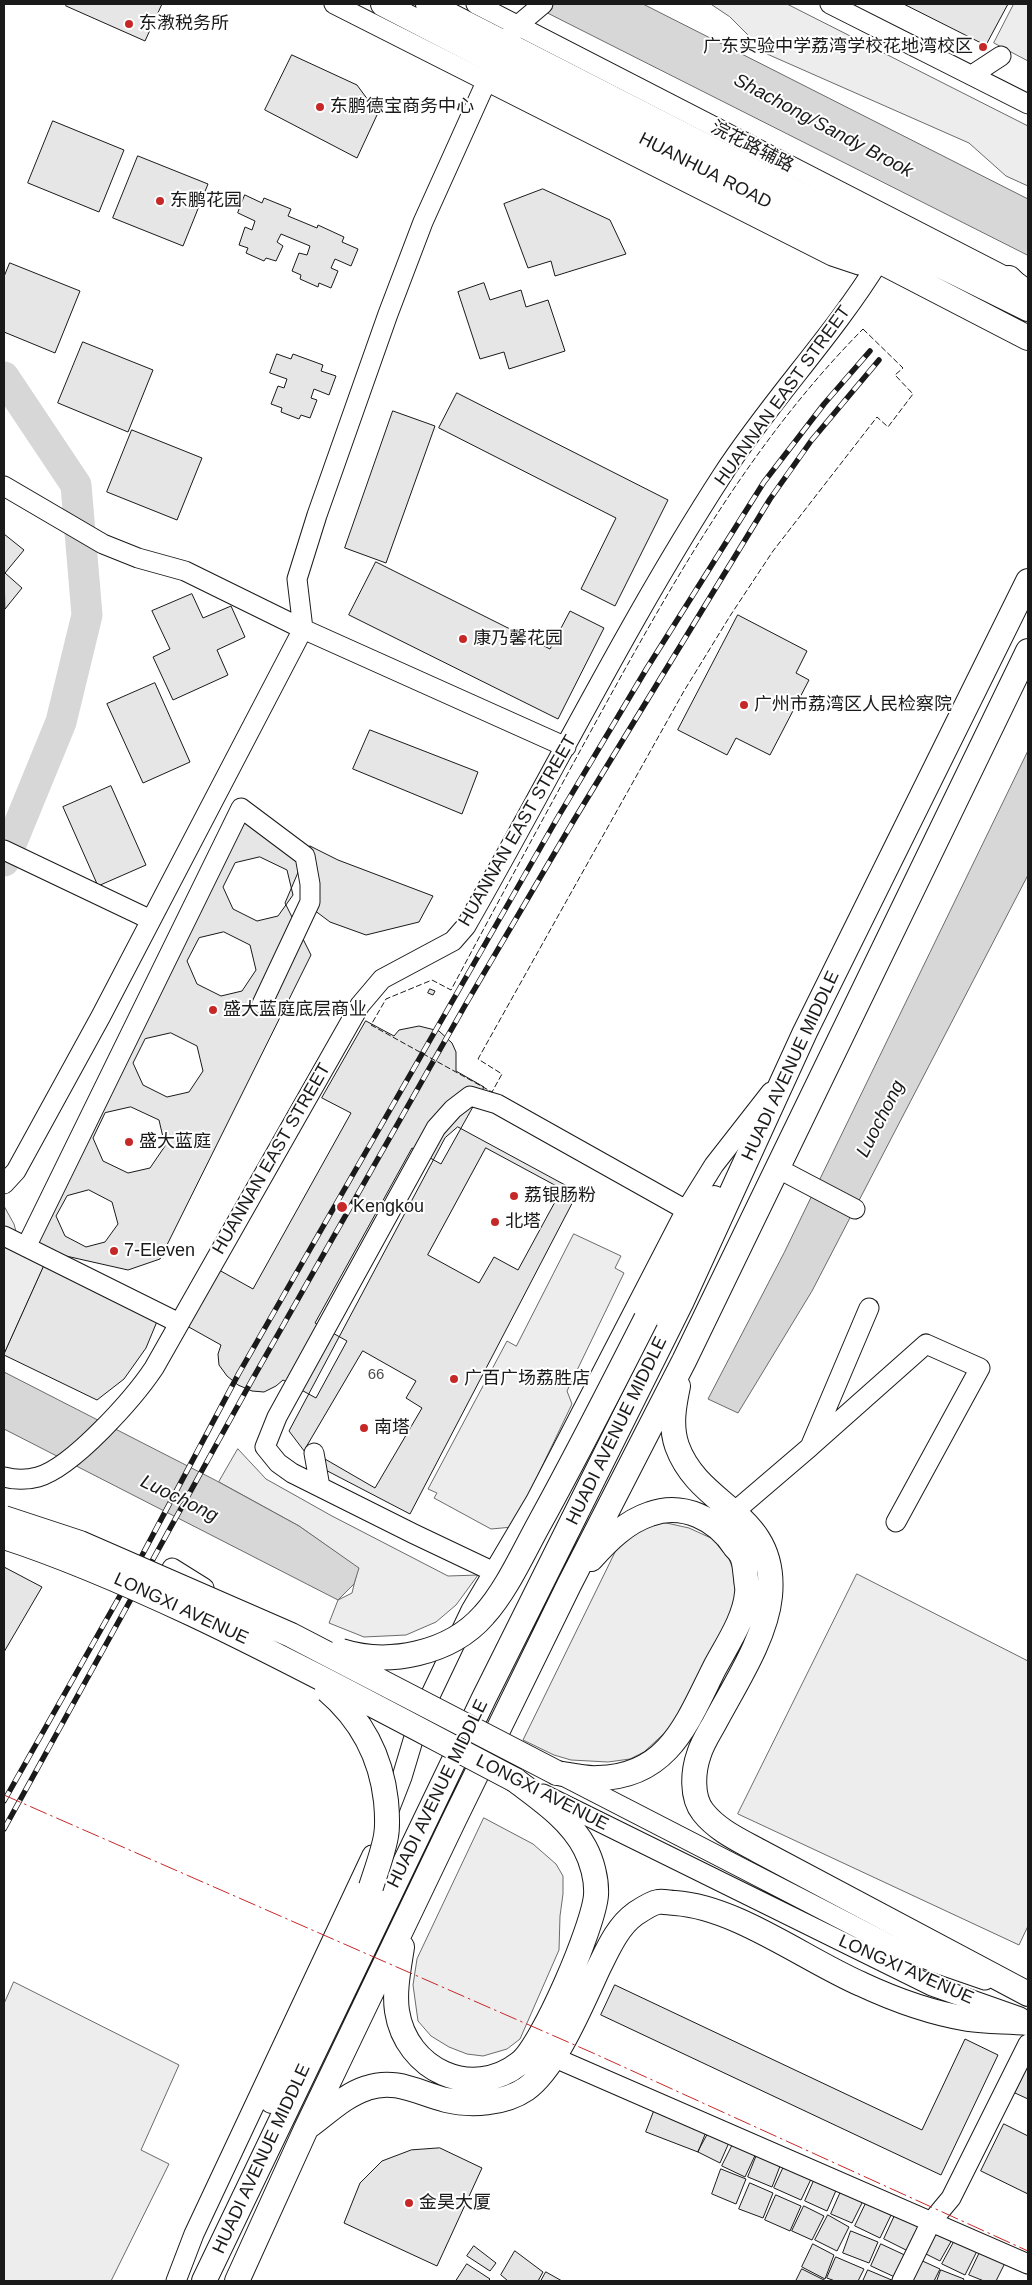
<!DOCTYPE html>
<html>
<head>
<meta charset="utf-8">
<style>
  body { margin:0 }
  #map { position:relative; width:1032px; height:2285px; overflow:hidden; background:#fff; font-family:Helvetica,sans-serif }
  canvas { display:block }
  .frame { position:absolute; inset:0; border:5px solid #1a1a1a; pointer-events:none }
</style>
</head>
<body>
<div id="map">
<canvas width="1032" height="2285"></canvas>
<div class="frame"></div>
</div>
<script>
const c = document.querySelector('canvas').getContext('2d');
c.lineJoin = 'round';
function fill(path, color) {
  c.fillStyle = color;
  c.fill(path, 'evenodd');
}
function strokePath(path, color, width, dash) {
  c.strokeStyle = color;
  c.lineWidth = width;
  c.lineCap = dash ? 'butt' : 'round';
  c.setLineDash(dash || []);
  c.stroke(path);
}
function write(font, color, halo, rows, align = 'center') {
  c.font = font + ' Helvetica,"Noto Sans SC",sans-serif';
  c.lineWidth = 4;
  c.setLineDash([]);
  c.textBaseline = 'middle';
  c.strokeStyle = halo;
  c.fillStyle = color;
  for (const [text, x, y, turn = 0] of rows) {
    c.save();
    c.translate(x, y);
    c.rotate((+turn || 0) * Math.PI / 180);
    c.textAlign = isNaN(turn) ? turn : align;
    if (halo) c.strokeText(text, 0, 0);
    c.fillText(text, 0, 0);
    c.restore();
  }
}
const built = new Path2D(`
  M711,4H787L1028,126V186L1006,176L969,143L767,54L730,17Z
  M1014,4H1028V61L994,43Z
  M4,1206L14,1224L18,1239L44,1266L4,1354Z
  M574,1234L621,1256L615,1268L624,1273L567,1391L572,1404L513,1527L491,1529L434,1498L437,1493L428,1489L507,1341L516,1346Z
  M238,1449L266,1479L332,1516L448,1576L478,1575L456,1605L436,1622L406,1635L364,1637L329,1623L338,1600L352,1593L358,1568L299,1526L219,1482Z
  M662,1522L689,1528L713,1539L729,1559L738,1581L735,1605L671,1727L644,1752L630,1759L608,1762L571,1760L554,1755L523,1740L618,1546L636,1531Z
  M857,1574L1028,1661V1926L1019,1945L738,1814Z
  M484,1818L533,1844L556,1864L563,1876V1894L560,1916L559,1950L520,2039L507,2049L483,2056L467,2054L449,2047L431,2036L418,2021L413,1985L417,1959Z
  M14,1982L179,2065L141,2150L169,2164L111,2281H4V2004Z`);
const water = new Path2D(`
  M530,4H643L1028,199V255Z
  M1028,751V875L812,1291L738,1413L708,1399L784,1253Z
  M4,1372L215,1480L299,1526L359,1568L354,1584L338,1600L4,1429Z`);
const river = new Path2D(`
  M4,377L76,485L87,615L61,722L4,861`);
const building = new Path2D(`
  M67,4H162L145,41L66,6Z
  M904,4H1008L986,45Z
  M292,55L357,85L371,104L377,115L357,158L265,110Z
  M53,121L124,150L99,212L28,183Z
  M138,156L208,184L183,246L113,218Z
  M543,189L610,220L626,254L555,276L551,261L528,268L504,204Z
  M245,195L262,203L264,198L291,209L288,216L317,228L318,225L344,237L342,242L358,249L351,266L335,259L331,268L338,271L331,288L319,283L318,287L300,279L301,275L292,271L299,253L307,255L310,246L281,234L277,242L283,246L276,261L266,258L264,261L246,253L248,248L239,245L245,227L252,230L255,221L238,213Z
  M10,263L80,291L55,353L4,332V277Z
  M484,283L490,300L521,290L526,307L548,300L565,351L509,369L504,352L480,359L458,292Z
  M83,342L153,370L128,432L58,403Z
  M277,354L291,359L293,354L323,365L321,371L336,376L329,395L314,389L311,398L317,400L310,418L301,415L299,419L281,412L282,408L271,404L278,386L284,388L287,379L270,373Z
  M457,393L668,500L615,606L581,589L616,518L439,428Z
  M393,411L435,426L386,563L345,548Z
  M132,430L202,458L177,520L107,492Z
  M4,534L24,550L5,573L22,588L5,609Z
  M376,562L550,649L570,611L604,628L558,719L349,615Z
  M192,594L203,618L231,606L245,637L217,650L228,675L173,700L153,657L170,649L152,611Z
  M738,615L807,651L796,673L809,680L770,755L736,738L727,755L678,730Z
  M155,683L190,762L143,783L107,704Z
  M370,730L478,772L462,814L353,769Z
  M111,786L146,865L98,886L63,807Z
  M241,808L305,856L285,903L311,955L160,1259L128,1270L26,1247Z
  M310,846L338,860L433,896L419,922L366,935L330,922L314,910Z
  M260,857L287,870L293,895L278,916L257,921L233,909L223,887L235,863Z
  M224,932L250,945L256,970L242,991L221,996L197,984L187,961L199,938Z
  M430,989L435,991L433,995L428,993Z
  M366,1021L394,1036L399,1030L419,1026L439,1031L452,1043L456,1052V1071L484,1087L441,1164L412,1148L315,1323L347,1341L316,1398L283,1380L276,1386L264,1392L252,1391L238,1385L227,1376L219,1365L218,1354L221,1345L187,1326L219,1270L253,1289L351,1113L322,1098Z
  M171,1033L197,1046L203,1071L189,1092L167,1097L143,1085L133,1063L145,1039Z
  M131,1107L159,1120L165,1146L150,1168L128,1173L103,1161L93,1138L105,1113Z
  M458,1127L578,1192L410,1514L314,1464L289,1431L445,1138Z
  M486,1148L562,1189L518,1270L494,1257L479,1283L428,1255Z
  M89,1190L112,1202L118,1224L105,1242L86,1247L65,1236L56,1216L67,1196Z
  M44,1266L158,1319L146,1348L124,1379L97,1400L4,1355Z
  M363,1351L416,1381L406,1398L422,1408L375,1488L306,1448Z
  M4,1567L42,1587L4,1652Z
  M615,1985L922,2130L965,2039L998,2055L941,2175L601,2015Z
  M1028,2066V2099L1015,2093Z
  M656,2106L708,2127L698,2152L646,2132Z
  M1004,2124L1028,2136V2194L981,2171Z
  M711,2128L731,2138L720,2163L698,2152Z
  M736,2138L758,2149L745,2177L722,2166Z
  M440,2148L482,2168L437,2266L344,2223L360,2183L382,2161L411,2150Z
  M758,2152L782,2161L772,2187L748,2177Z
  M786,2162L813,2175L801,2200L774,2188Z
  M721,2169L746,2179L736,2204L712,2194Z
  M816,2176L838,2186L827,2211L805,2201Z
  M750,2183L773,2193L763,2218L739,2209Z
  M842,2189L864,2199L852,2223L831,2214Z
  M776,2195L801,2206L790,2231L765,2220Z
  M868,2199L893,2211L880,2238L855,2226Z
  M804,2206L824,2216L812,2240L792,2231Z
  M896,2213L923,2225L910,2252L884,2239Z
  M828,2215L849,2227L837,2251L815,2240Z
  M933,2227L953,2238L940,2261L920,2251Z
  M851,2231L878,2242L869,2263L843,2253Z
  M955,2240L977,2251L965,2275L942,2264Z
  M813,2244L834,2255L825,2279L802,2267Z
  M881,2244L909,2257L899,2279L871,2266Z
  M474,2246L496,2263L490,2271L467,2256Z
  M515,2251L543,2272L538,2281H508L501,2275Z
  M980,2252L1005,2263L996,2281H984L969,2275Z
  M836,2257L864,2269L858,2281H835L827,2278Z
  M916,2258L940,2269L934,2281H906Z
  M467,2264L490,2279L488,2281H456Z
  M802,2269L826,2281H796Z
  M868,2270L894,2281H863Z
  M941,2270L964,2279L963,2281H937Z
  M546,2272L562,2281H541Z`);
const minor = new Path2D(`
  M334,4L832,256L859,265L879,261
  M476,4L1020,284
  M830,4L1028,104
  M972,75L1001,56
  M4,486L103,544L138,558L185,571L303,629L566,747
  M4,850L151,920
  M777,1168L855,1209
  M4,1184L16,1171L101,1016L303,629L297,579L317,515L388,314L423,222L487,80L505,43L518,25L543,4
  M4,1236L179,1323
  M26,1247L241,808L305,856L310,884V902L262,1004
  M810,1447L926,1344L980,1368L896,1522
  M314,1453L320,1487
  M4,1477C15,1480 27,1480 38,1477C73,1467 134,1398 154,1368L360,1005L382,979L453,941L466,926C552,776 629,619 723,474C771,400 833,336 879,261
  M730,1524L734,1512L810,1447L869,1308
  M172,1568L204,1588
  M494,1572L414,1534L292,1473L278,1463L265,1447L277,1417L436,1128L453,1109L470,1096L497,1104L686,1210
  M376,1690L420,1717
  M567,1778L893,1946L933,1962L985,1980
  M543,1794L932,1986L1020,2017
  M388,1813L402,1777L420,1717L471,1610L536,1500L686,1210L714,1165L771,1092
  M553,2057L1028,2264
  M176,2281L194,2234L372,1855
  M902,2281L931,2222L951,2198L1028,2044`);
const major = new Path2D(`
  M383,4L1028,338
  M428,4L893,242L1028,309
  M1009,278L1028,296
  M646,1319L714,1198
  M678,1386C674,1405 670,1426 677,1446C700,1510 778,1512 770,1596C766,1638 734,1686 714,1724C709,1733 702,1744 699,1754C693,1771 691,1797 703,1812C717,1830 739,1840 759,1851L1028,1994
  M557,1773C570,1775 585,1779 598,1778C668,1777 687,1723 714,1669C726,1646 745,1619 747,1593C748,1588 746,1583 746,1578C745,1572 745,1565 743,1559C742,1555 738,1550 735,1547C717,1519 683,1502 650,1514C626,1522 608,1540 591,1559
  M402,1947C399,1967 394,1991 397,2011C406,2070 472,2101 520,2063C543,2045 594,1925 596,1895C597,1880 592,1861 585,1848C570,1819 540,1799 515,1780
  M272,2101L371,1887
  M309,2126C327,2113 345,2095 367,2088C396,2078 418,2093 446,2100C471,2106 504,2104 526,2089C556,2068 583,2001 599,1967C608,1949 618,1926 635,1914C641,1910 651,1903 658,1902C663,1901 670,1903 675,1903C736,1907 804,1959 861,1984C893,1999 932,2013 968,2019C987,2022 1008,2021 1028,2023
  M204,2281L484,1698L681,1303L805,1032L1028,581
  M237,2281L306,2129L454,1820L569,1585L684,1361L1028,651`);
const rail = new Path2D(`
  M4,1801L130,1578L239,1373L558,817L647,668L764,482L824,404L870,351
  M4,1829L252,1380L467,1002L574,820L770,499L811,441L879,360`);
const majorBridge = new Path2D(`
  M4,1518L80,1543L291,1635L557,1773
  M4,1537C69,1558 130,1585 192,1614C302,1666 408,1724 515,1780
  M341,1651C388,1666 450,1654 484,1615C506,1591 523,1553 539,1524C576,1457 611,1388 646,1319
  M327,1690C361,1719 381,1756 386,1801C387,1812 388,1825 386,1836C383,1853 376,1871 371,1887`);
const fence = new Path2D(`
  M863,329L903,368L895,375L913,394L888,427L877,417L773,551L730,616L684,691L478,1059L502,1074L492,1092L371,1025L386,999L432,980L451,990C505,889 559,789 614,689C685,561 758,435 863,329Z`);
const power = new Path2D(`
  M4,1795L593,2053L1028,2251`);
const markers = [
  [129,24,5,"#c62828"],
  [983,47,5,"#c62828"],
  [320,107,5,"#c62828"],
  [160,201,5,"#c62828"],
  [463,639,5,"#c62828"],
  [744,705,5,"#c62828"],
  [213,1010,5,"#c62828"],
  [129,1142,5,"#c62828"],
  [514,1196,5,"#c62828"],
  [342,1207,6,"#c62828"],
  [495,1222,5,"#c62828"],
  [114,1251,5,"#c62828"],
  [454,1379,5,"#c62828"],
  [364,1428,5,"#c62828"],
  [409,2203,5,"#c62828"]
];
const numberNames = [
  ["66",376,1375]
];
const poiNames = [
  ["东漖税务所",139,24],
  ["广东实验中学荔湾学校花地湾校区",973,47,"right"],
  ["东鹏德宝商务中心",330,107],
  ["东鹏花园",170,201],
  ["康乃馨花园",473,639],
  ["广州市荔湾区人民检察院",754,705],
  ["盛大蓝庭底层商业",223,1010],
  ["盛大蓝庭",139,1142],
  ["荔银肠粉",524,1196],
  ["Kengkou",353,1207],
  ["北塔",505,1222],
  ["7-Eleven",124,1251],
  ["广百广场荔胜店",464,1379],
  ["南塔",374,1428],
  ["金昊大厦",419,2203]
];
const streetNames = [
  ["浣花路辅路",752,147,27],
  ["HUANHUA ROAD",705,171,27],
  ["HUANNAN EAST STREET",783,396,-54],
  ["HUANNAN EAST STREET",518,831,-60],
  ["HUADI AVENUE MIDDLE",791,1066,-65],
  ["HUANNAN EAST STREET",272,1159,-60],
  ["HUADI AVENUE MIDDLE",617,1431,-64],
  ["LONGXI AVENUE",181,1609,25],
  ["LONGXI AVENUE",542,1793,27],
  ["HUADI AVENUE MIDDLE",438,1794,-64],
  ["LONGXI AVENUE",906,1970,24],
  ["HUADI AVENUE MIDDLE",262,2159,-65]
];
const waterNames = [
  ["Shachong/Sandy Brook",823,126,28],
  ["Luochong",881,1119,-63],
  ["Luochong",179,1499,26]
];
fill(built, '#ededed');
strokePath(built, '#6a6a6a', 1);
fill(water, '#d7d7d7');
strokePath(water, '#6a6a6a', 1);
strokePath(river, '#d7d7d7', 31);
fill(building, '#e6e6e6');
strokePath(building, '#1a1a1a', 1);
strokePath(minor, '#1a1a1a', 21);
strokePath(major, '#1a1a1a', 26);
strokePath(minor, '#fff', 19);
strokePath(major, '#fff', 24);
strokePath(rail, '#1a1a1a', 5.5);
strokePath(rail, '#fff', 4, [11]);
strokePath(majorBridge, '#1a1a1a', 26, []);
strokePath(majorBridge, '#fff', 24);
strokePath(fence, '#1a1a1a', 1, [6, 2.5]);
strokePath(power, '#c62828', 1, [18, 4, 2.5, 4]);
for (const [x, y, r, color] of markers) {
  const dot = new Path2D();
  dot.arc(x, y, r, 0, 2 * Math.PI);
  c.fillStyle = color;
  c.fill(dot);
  strokePath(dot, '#fff', 2);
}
write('15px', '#4d4d4d', null, numberNames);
write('18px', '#1a1a1a', '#fff', poiNames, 'left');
write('18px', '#1a1a1a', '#fff', streetNames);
write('italic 19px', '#1a1a1a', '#fff', waterNames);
</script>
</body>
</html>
